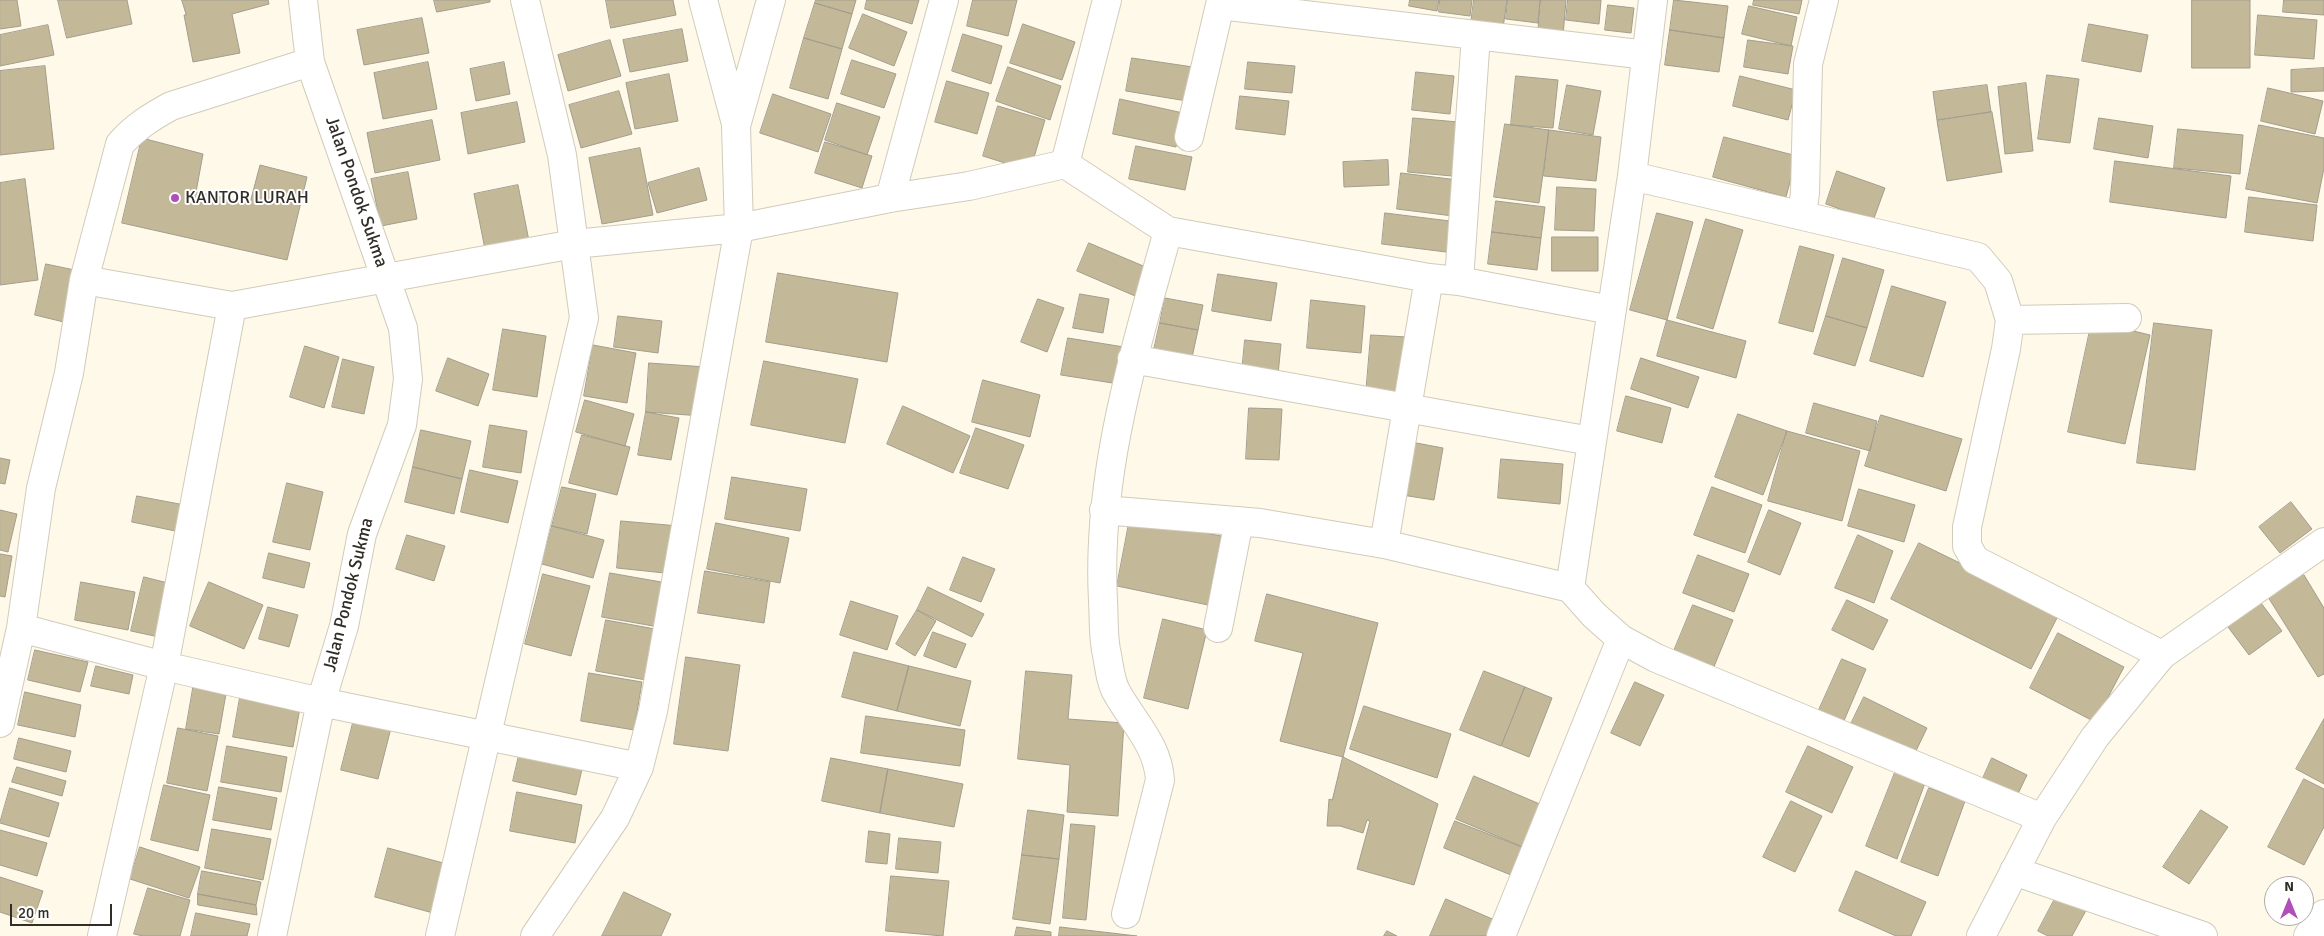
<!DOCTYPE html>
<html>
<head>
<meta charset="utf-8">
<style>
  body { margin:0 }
  #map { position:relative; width:2324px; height:936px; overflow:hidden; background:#fff9e9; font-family:Signika,sans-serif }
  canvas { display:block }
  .north { position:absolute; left:2264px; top:876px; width:50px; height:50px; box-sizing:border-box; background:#fff; border:1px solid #adaba9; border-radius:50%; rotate:0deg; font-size:14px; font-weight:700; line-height:20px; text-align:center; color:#312e28 }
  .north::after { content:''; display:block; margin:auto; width:18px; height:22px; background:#af4fb7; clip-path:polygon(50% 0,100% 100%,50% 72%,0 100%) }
  .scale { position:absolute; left:10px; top:904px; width:102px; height:22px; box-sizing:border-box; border:2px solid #312e28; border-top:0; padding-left:6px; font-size:15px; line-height:18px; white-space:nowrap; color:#312e28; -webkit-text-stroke:4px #fff; paint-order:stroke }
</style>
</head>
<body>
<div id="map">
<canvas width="2324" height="936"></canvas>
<div class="north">N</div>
<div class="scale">20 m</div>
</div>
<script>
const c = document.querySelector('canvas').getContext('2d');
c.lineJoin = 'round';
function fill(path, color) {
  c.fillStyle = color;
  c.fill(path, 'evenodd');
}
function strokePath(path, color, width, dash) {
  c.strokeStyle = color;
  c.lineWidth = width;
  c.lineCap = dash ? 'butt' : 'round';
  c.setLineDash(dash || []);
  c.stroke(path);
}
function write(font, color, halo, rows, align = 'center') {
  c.font = font + ' Signika,sans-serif';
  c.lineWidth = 4;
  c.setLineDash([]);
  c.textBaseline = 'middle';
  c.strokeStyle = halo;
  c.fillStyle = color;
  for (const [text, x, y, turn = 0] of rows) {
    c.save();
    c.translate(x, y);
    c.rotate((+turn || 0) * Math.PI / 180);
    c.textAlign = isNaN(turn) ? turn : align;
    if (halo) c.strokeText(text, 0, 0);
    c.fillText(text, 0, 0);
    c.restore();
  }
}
const building = new Path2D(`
  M0,0H17L21,26L0,29Z
  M58,0H127L132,24L67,38Z
  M182,0H268L269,4L232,14L240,53L193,62L184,15H186Z
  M434,0H490V2L437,12Z
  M606,0H673L676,15L611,28Z
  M816,0H856L852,14L815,3Z
  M867,0H919L912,24L865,9Z
  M973,0H1017L1008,36L967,26Z
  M1410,0H1439L1437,11L1409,6Z
  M1440,0H1472L1470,16L1439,12Z
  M1474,0H1507L1503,28L1471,23Z
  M1508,0H1540L1538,23L1506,19Z
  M1541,0H1566L1563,36L1538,33Z
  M1568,0H1601L1599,24L1566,20Z
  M1674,0L1728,6L1724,38L1670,30Z
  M1754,0H1802L1799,14L1753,5Z
  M2192,0H2250V68H2192Z
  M2284,0H2324V15L2283,12Z
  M815,3L852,14L842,49L804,38Z
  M1608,5L1634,8L1631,33L1605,30Z
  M1749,6L1797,17L1791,46L1742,34Z
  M863,14L907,32L894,66L849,48Z
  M2258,15L2317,20L2314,59L2255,55Z
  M422,18L429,53L364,65L357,30Z
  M1023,24L1075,42L1062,80L1010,63Z
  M2089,24L2148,35L2141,72L2082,61Z
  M48,25L54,55L0,66V35Z
  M682,29L688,61L630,72L623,40Z
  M1670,30L1724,38L1719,72L1665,65Z
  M963,34L1002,46L991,84L952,71Z
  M804,38L842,49L828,99L790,88Z
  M610,40L621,76L568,91L558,55Z
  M1748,40L1793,46L1788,74L1744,67Z
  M1132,58L1193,67L1187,101L1126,91Z
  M852,60L896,74L884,108L841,94Z
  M428,62L437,109L383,119L374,73Z
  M504,62L510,94L476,101L470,69Z
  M1248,62L1295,66L1292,93L1245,89Z
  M45,66L54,149L0,155V71Z
  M1008,67L1061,86L1050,120L996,101Z
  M2324,68V91L2291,92V70Z
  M1416,72L1454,76L1450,114L1412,110Z
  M669,74L678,121L635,129L626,83Z
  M2047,75L2079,79L2070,143L2038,139Z
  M1516,76L1558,80L1553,128L1511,125Z
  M1740,76L1796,90L1788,120L1733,106Z
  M947,81L989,93L977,134L935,122Z
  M2026,83L2033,151L2005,154L1998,87Z
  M1567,85L1601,91L1593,135L1559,129Z
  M1987,85L1991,112L1937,120L1933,92Z
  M2268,88L2323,101L2315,134L2261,121Z
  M619,91L632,134L581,148L569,105Z
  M773,94L831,114L818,152L760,133Z
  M1240,96L1289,101L1285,135L1236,129Z
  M1120,99L1183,113L1176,147L1113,134Z
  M517,102L525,142L468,154L461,113Z
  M837,103L880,117L867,155L825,140Z
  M998,106L1045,120L1030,171L983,156Z
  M1992,112L2002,172L1947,181L1937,121Z
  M1413,118L1458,122L1452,176L1408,172Z
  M2099,118L2153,126L2148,158L2094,149Z
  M432,120L440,160L375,173L367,133Z
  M1505,124L1549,130L1539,203L1494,197Z
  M2259,125L2324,138V168L2317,203L2246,189Z
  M2178,129L2243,135L2240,174L2174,168Z
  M1549,130L1601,137L1596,181L1544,176Z
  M1724,137L1797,156L1786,197L1713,177Z
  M142,138L203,154L196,192L250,203L260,165L307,177L287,260L122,223Z
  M825,142L872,156L862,188L815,173Z
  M1136,146L1192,157L1185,190L1129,179Z
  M640,148L653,215L602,224L589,158Z
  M1388,160L1389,185L1344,187L1343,162Z
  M2115,161L2231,176L2226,218L2110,202Z
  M699,168L707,200L657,213L648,183Z
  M1837,171L1885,188L1873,221L1826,204Z
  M408,172L417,219L381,226L371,179Z
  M1401,173L1458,180L1453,216L1397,209Z
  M25,179L38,280L0,285V183Z
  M518,185L529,241L485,249L474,194Z
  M1557,187L1596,189L1594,231L1555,230Z
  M2249,197L2317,205L2313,241L2245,232Z
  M1496,201L1545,207L1541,238L1492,232Z
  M1385,213L1458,222L1454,253L1382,244Z
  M1657,213L1693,222L1667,320L1630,310Z
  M1706,219L1743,230L1713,329L1677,318Z
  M1492,232L1541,238L1537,270L1488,264Z
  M1552,237H1598V271H1552Z
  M1089,243L1148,268L1135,296L1077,271Z
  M1800,246L1834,255L1813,332L1779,323Z
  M1843,258L1884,270L1867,328L1826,316Z
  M46,264L84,272L72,324L35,315Z
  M778,273L898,293L887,362L766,342Z
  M1218,274L1277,283L1271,321L1212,311Z
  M1892,286L1946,302L1923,377L1870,361Z
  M1080,294L1109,299L1103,333L1073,328Z
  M1165,298L1203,305L1198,330L1160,323Z
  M1038,299L1064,308L1047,352L1021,342Z
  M1311,300L1365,306L1361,353L1307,348Z
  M618,316L662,321L658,353L614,347Z
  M1826,316L1867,328L1855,366L1814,354Z
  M1667,320L1746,341L1736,378L1657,356Z
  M2092,321L2150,335L2125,444L2068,432Z
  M1160,323L1198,330L1191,362L1153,354Z
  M2154,323L2212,330L2195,470L2137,463Z
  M503,329L546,336L537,397L493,390Z
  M1371,335L1407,337L1402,397L1366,394Z
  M1068,338L1124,347L1119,384L1061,375Z
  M1245,340L1281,344L1278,375L1242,372Z
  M593,345L636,353L627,403L584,396Z
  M305,346L339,357L324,408L290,397Z
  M448,358L489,374L478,406L436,391Z
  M1641,358L1699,377L1688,408L1631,389Z
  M343,359L374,367L364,414L332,407Z
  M764,361L858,379L845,443L751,425Z
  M649,363L706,367L702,416L646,412Z
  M983,380L1040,395L1030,437L972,422Z
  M1626,396L1671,408L1662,443L1617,431Z
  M585,400L634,414L625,446L576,432Z
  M1814,403L1877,421L1870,451L1806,433Z
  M903,406L970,436L953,473L887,444Z
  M1249,408L1282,409L1279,460L1246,459Z
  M646,412L679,418L671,460L638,455Z
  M1738,414L1787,431L1763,495L1715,477Z
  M1881,415L1962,439L1946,491L1865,466Z
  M490,425L527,431L521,473L483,467Z
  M976,428L1024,445L1008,489L960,473Z
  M421,430L471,441L462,479L413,467Z
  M1787,431L1860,451L1842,521L1768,501Z
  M582,435L630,447L617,495L569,483Z
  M1411,442L1443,448L1434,500L1402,495Z
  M0,458L10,460L5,484L0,483Z
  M1501,459L1563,464L1560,504L1498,498Z
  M413,467L462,479L454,514L405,502Z
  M470,470L518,481L508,523L461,512Z
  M732,477L807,489L800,531L725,519Z
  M287,483L323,492L310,550L273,542Z
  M562,487L596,494L587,534L552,526Z
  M1712,487L1762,505L1745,553L1694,535Z
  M1859,489L1915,505L1904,542L1848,526Z
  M137,496L190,506L185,533L132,522Z
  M2291,502L2312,529L2280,553L2259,527Z
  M0,510L17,514L8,552L0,550Z
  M1769,510L1801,523L1780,575L1748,562Z
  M1130,518L1221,536L1208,605L1117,586Z
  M621,521L679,526L674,574L617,568Z
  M716,523L789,538L780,583L707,569Z
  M552,526L604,540L593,578L542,564Z
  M407,535L445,546L434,581L396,569Z
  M1858,535L1893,551L1874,603L1835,588Z
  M1919,543L2060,612L2031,669L1891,599Z
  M269,553L310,563L304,588L263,578Z
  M0,554L12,556L5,597L0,596Z
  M1698,555L1749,574L1734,612L1683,593Z
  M963,557L995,569L981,602L950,590Z
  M705,571L770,582L764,623L698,613Z
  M610,573L667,583L659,627L602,617Z
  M543,574L590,586L571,656L525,644Z
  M2304,575L2324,608V674L2318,677L2268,597Z
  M144,577L172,584L159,637L131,631Z
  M81,582L135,592L128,630L75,620Z
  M209,582L263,605L244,649L190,626Z
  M928,587L984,614L972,637L917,610Z
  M1267,594L1378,623L1343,757L1280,741L1303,653L1255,641Z
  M2258,599L2282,631L2249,655L2225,623Z
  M1847,600L1888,620L1873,650L1832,630Z
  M851,601L898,616L887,650L840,635Z
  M1693,605L1733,620L1711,674L1671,658Z
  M268,607L298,615L289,647L259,639Z
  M917,610L936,621L915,656L896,644Z
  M1163,619L1207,630L1188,709L1144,698Z
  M606,620L655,629L646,680L596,671Z
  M933,632L966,644L956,668L924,656Z
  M2058,633L2124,667L2095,722L2030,688Z
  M35,650L88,662L80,692L28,680Z
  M854,652L909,666L897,711L842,697Z
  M686,657L740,665L728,751L674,744Z
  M1842,659L1866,669L1843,723L1818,712Z
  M96,666L133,675L129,694L91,686Z
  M909,666L971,681L960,726L897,711Z
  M1026,671L1072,675L1068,719L1124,723L1118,816L1067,812L1070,765L1018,759Z
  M1484,671L1525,687L1501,746L1460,730Z
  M589,673L642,682L634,730L581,721Z
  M195,677L228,682L219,734L186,729Z
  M1635,682L1664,695L1640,746L1611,733Z
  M1525,687L1552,698L1529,757L1502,746Z
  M25,692L81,705L75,737L18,725Z
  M241,692L301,702L293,747L233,737Z
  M1864,697L1927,728L1913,757L1850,726Z
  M1364,706L1451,734L1437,778L1350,749Z
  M355,715L392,724L378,779L341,770Z
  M866,716L965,730L960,766L861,753Z
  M2324,719V784L2296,769Z
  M178,728L218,736L207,791L167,783Z
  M19,738L71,751L66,772L14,759Z
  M227,746L287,757L281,792L221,782Z
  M1808,746L1853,767L1832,813L1786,792Z
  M520,751L583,765L576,795L513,781Z
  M1343,757L1438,804L1414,885L1357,869L1370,821L1367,820L1363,833L1340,826H1327L1329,799L1332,800Z
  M831,758L888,769L880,813L822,801Z
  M1992,758L2027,775L2014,802L1980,785Z
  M17,767L66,781L62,796L12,782Z
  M888,769L963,784L954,827L880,813Z
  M1896,770L1925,783L1897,859L1866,846Z
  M1474,776L1542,805L1523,847L1456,819Z
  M2304,779L2324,789V827L2304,865L2268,847Z
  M164,785L210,795L198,851L151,840Z
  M219,787L277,798L271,830L213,820Z
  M10,788L59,803L49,837L0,823Z
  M1929,788L1965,801L1938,876L1901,862Z
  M517,792L582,805L575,843L510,831Z
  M1791,801L1822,816L1795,872L1763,857Z
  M1028,810L1064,815L1059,859L1022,855Z
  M2201,810L2228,827L2189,884L2163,867Z
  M1455,821L1527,849L1516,877L1444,848Z
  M1071,824L1095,826L1086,920L1063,918Z
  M212,829L271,839L263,880L205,868Z
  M0,830L47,843L37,876L0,865Z
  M869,831L890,834L887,864L866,862Z
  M899,838L941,842L938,873L896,869Z
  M140,847L200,867L189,898L130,879Z
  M388,848L447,864L433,913L375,897Z
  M1022,855L1059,859L1050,924L1013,919Z
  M202,871L261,882L256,905L198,894Z
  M1856,871L1926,902L1911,936H1896L1839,911Z
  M891,876L949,881L943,936L886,931Z
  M0,877L43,891L32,923L0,912Z
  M148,888L190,900L180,936H143L134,934Z
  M2060,889L2089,905L2072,936H2048L2038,931Z
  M624,892L671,914L661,936H602Z
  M198,894L256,905L257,915L198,905Z
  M1446,899L1497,921L1490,936H1430Z
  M196,913L250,924L247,936H191Z
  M1017,927L1051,932V936H1015Z
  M1060,927L1137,936H1059Z
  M1387,931L1397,936H1384Z`);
const minor = new Path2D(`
  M703,0L736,124
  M1653,0L1632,176L1570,588L1594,615L1621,639L1656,658L2042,818
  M1189,137L1220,5L1647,55
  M1065,164L1107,0
  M1632,176L1978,257L1998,281L2010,320L2006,349L1967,527V546L1975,560L2162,655
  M890,198L944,0
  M1802,215L1805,193L1808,64L1824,0
  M84,280L232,306L574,244L739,228L890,198L969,186L1065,164L1168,231L1429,278L1459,281L1611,310
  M1459,281L1476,35
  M2010,320L2127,318
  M1132,359L1591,441
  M1104,510L1260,523L1384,544L1570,588
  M1384,544L1429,278
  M21,628L164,666L321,702L639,767L653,711L739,228L736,126L771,0
  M1218,628L1239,521
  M0,723L21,628L41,488L69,373L84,280L120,144C135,127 151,117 171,106L310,62
  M2014,871L2203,936
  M1126,914L1160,780C1158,745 1133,722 1117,693C1110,682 1109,663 1106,650C1103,634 1104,617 1103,601C1096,474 1135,351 1168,231
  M102,936L164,666L232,306
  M272,936L321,702L344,626L362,534L402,425L408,379L403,328L310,62L303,0
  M440,936L584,318L562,155L525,0
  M535,936L615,818L639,767
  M1501,936L1621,639
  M1981,936L2042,818L2095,737L2162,655L2324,542
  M2308,936L2324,914`);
const markers = [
  [175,198,5,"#af4fb7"]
];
const streetNames = [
  ["Jalan Pondok Sukma",356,192,71],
  ["Jalan Pondok Sukma",349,595,-76]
];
const poiNames = [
  ["KANTOR LURAH",185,198]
];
fill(building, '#c3b898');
strokePath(building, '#a39d8e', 1);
strokePath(minor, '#d1cbbb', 30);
strokePath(minor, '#fff', 28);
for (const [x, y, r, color] of markers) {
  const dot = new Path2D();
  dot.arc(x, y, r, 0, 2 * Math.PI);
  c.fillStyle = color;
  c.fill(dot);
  strokePath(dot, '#fff', 2);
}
write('18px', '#312e28', '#fff', streetNames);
write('18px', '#312e28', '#fff', poiNames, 'left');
</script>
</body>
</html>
